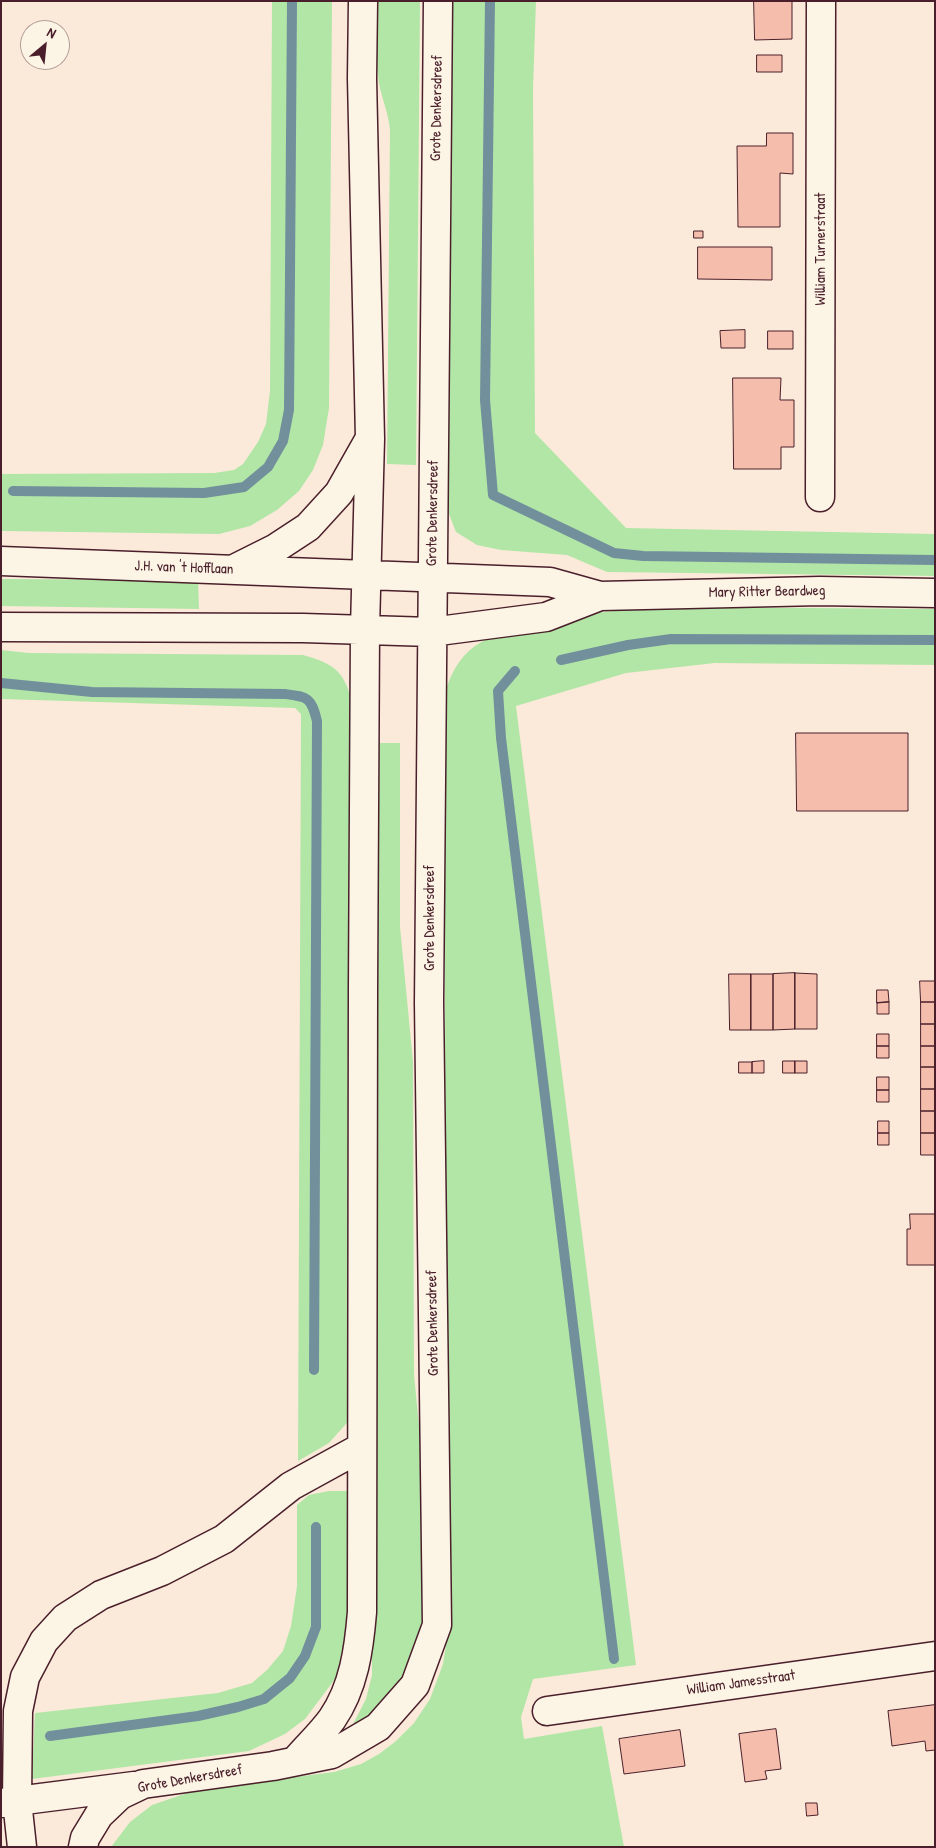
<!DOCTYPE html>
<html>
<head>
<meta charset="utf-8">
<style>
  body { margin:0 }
  #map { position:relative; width:936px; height:1848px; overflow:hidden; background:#fbead9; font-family:"Patrick Hand",sans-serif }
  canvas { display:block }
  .frame { position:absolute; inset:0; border:2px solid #4a1f2b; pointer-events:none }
  .north { position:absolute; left:20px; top:20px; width:50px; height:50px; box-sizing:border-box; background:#fcf5e5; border:1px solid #b59f9b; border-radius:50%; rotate:28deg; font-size:14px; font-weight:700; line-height:20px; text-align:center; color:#4a1f2b }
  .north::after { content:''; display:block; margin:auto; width:18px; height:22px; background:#4a1f2b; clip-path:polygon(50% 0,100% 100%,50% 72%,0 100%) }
</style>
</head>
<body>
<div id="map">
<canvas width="936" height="1848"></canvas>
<div class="frame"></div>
<div class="north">N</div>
</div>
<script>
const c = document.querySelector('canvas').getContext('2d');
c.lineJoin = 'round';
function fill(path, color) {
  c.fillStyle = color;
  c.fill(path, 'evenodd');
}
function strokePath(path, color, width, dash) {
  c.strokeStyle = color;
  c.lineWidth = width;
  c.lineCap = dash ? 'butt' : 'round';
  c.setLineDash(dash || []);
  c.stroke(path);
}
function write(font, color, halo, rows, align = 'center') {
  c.font = font + ' "Patrick Hand",sans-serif';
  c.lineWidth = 4;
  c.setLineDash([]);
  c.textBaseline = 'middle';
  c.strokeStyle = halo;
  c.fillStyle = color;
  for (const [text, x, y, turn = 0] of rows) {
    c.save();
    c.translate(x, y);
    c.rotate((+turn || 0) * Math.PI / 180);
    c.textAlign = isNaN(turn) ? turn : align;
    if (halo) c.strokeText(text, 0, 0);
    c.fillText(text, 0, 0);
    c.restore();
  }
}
const green = new Path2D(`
  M272,1H332L329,408L323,445L313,470L299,491L277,510L250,526L219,534L1,531V474L214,473L234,470L243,464L258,442L266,424L270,391Z
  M378,1H420L416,465L387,464L390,131C389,114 382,100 379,83C375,56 377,28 378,1Z
  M452,1H536L533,89L535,433L626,528L935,534V576L607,572L567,555L501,550L477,545L456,532L447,509Z
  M1,579L198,580L199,609L1,606Z
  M689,607L935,609V665L715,663L626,673L516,706L636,1665L533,1679L521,1717L524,1739L602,1726L624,1847H111L130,1822L152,1805L196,1790L334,1772L361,1764L379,1754L396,1741L414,1723L430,1699L443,1664L447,1639L444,697C449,677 458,658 475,646C492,634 517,630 537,626C554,622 572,617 589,614C622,609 656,608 689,607Z
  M1,650L29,653L303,655C335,664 344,671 353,704V1416L329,1443L298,1461L301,714L295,708L1,699Z
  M372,743H400V927L413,1062L414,1375L425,1486L429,1595L417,1658L376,1717L351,1728L366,1699L372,1675Z
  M329,1491H353V1595L341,1671L305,1719L285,1734L249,1751L32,1779L35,1713L218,1693L252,1683L267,1670L283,1651L291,1626L297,1586V1505L309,1495Z`);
const stream = new Path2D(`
  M490,1L485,400L493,495L614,553L643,556L935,560
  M13,491L204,493L244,487L268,467L283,441L289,410L292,1
  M561,660L628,645L671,639L935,640
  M515,671L498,691L501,738L614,1659
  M1,683L92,692L285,694C308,697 311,697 317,721L314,1370
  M50,1736L198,1716L238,1707L264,1699L290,1678L305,1656L316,1627V1527`);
const building = new Path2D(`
  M754,1H792V39L755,40Z
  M757,55H782V72H757Z
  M767,133H793V174L780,173V227H738L737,146H766Z
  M694,231H703V238H694Z
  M698,247H772V280L698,279Z
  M745,330V348H721L720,331Z
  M768,331H793V349H768Z
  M733,378H781L780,400H794V447H781V469H734Z
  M796,733H908V811H797Z
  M795,973L817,974V1029H795Z
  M795,973V1029L773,1030V974Z
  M729,974H751V1030H730Z
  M751,974H773V1030H751Z
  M920,981H935V1002H921Z
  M877,990H888L889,1002L877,1003Z
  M889,1002V1014H877V1003Z
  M921,1002H935V1024H921Z
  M921,1024H935V1046H921Z
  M877,1034H889V1046H877Z
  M877,1046H889V1058H877Z
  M921,1046H935V1067H921Z
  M764,1061V1073H752V1062Z
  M783,1061H795V1073H783Z
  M795,1061H807V1073H795Z
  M739,1062H752V1073H739Z
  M921,1067H935V1089H921Z
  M877,1077H889V1090H877Z
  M921,1089H935V1111H921Z
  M877,1090H889V1102H877Z
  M921,1111H935V1133H921Z
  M878,1121H889V1133H878Z
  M878,1133H889V1145H878Z
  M921,1133H935V1155H921Z
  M910,1214H935V1265H907V1229H910Z
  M935,1705V1750L926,1751L925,1741L892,1746L888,1711Z
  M776,1729L781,1769L765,1771L767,1779L745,1782L739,1734Z
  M680,1730L685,1766L624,1774L619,1739Z
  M806,1803H817L818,1815L807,1816Z`);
const minor = new Path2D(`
  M820,497L821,1
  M1,561L550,582L600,596L820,591L935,593
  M234,569L276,548L308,527L339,493L369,440
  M1,627L303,628L431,632L546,617L600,596
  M547,1711L935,1656
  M296,1760C308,1746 322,1733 332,1719C354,1687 359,1649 362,1612L363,989L365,629L370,439L362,78L363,1
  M1,1803L134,1786
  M22,1847L17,1801L18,1711L25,1677L44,1641L65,1618L101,1595L162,1571L224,1539L291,1486L362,1447
  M83,1847L85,1838L99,1815L120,1795L143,1784L273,1766L332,1754L378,1727L415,1685L437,1625L429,1002L438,1`);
const streetNames = [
  ["Grote Denkersdreef",437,108,-89],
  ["William Turnerstraat",821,249,-90],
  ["Grote Denkersdreef",433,513,-89],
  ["J.H. van 't Hofflaan",184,568,2],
  ["Mary Ritter Beardweg",767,592,-1],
  ["Grote Denkersdreef",430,918,-90],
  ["Grote Denkersdreef",433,1323,-91],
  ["William Jamesstraat",741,1683,-8],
  ["Grote Denkersdreef",190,1779,-10]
];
fill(green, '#b2e6a7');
strokePath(stream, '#72909c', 10);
fill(building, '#f5bdab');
strokePath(building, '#4a1f2b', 1);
strokePath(minor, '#4a1f2b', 31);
strokePath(minor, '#fcf5e5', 28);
write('15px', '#4a1f2b', '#fcf5e5', streetNames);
</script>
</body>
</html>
